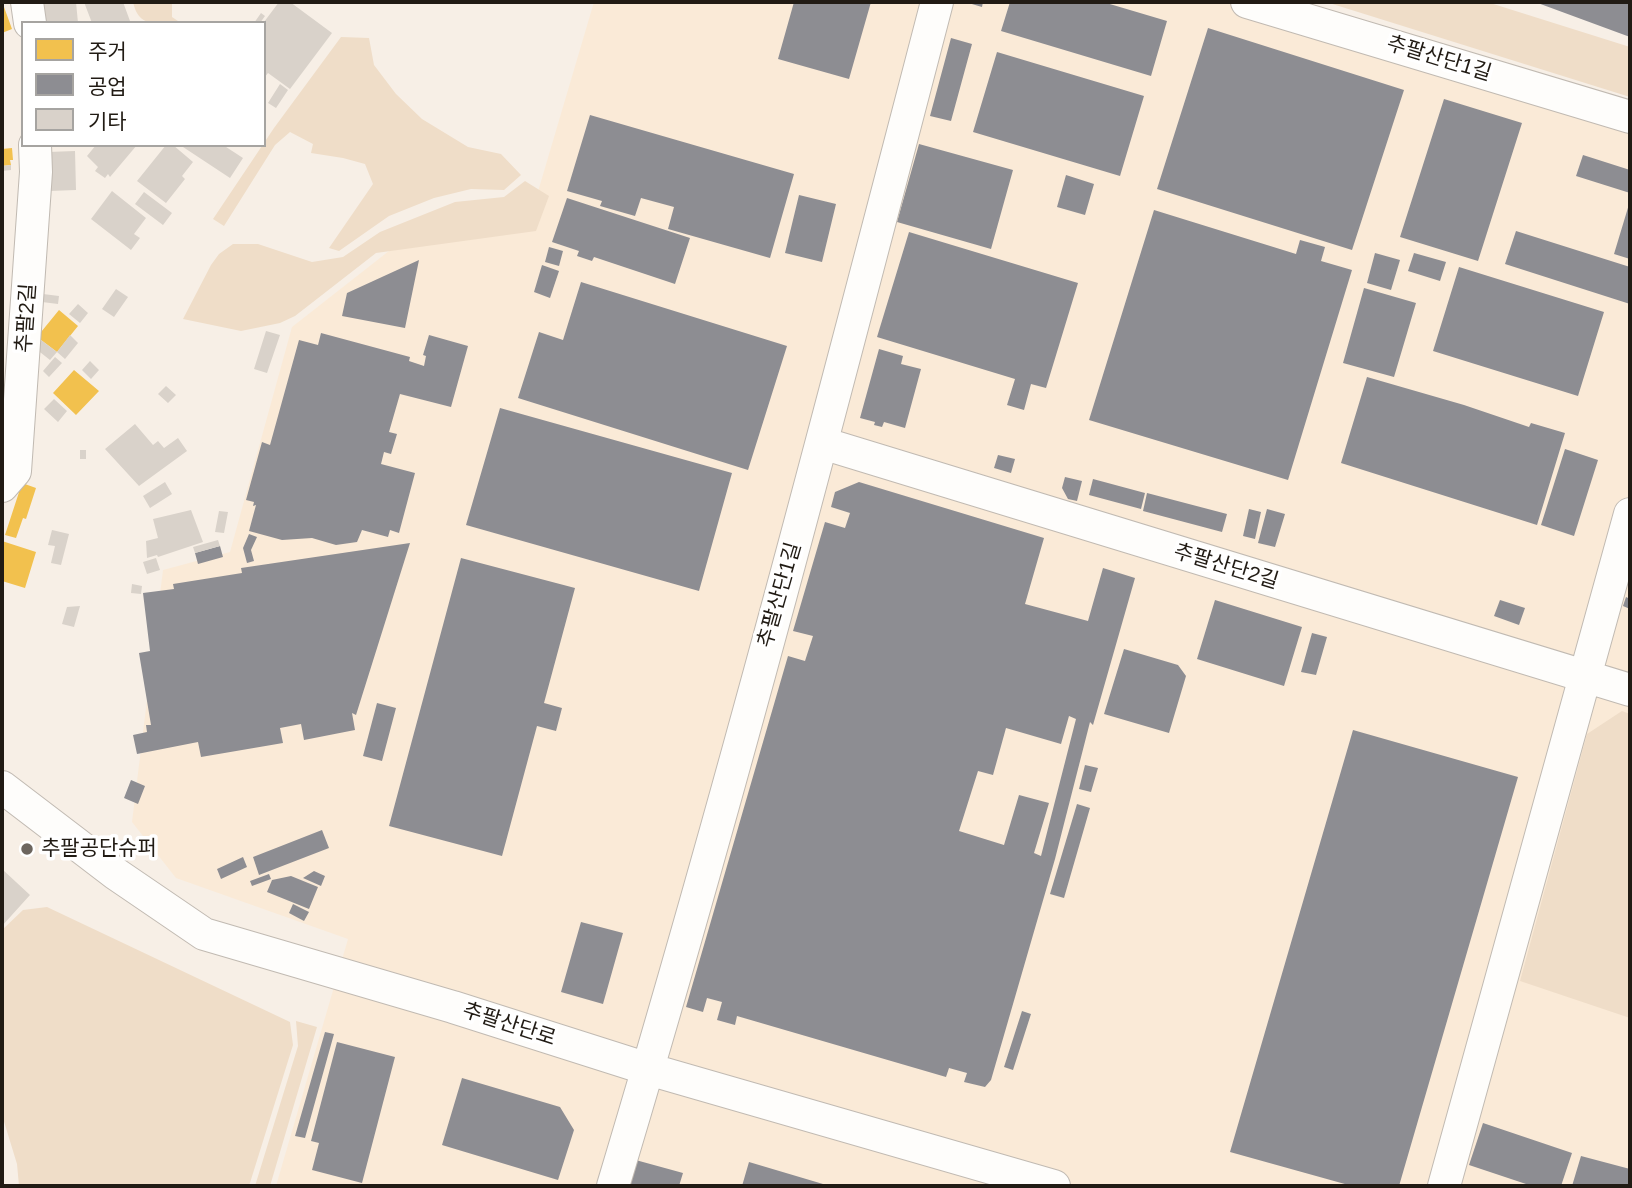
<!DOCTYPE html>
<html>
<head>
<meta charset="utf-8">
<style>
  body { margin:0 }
  #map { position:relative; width:1632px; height:1188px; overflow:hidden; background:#f7efe6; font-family:Helvetica,"Noto Sans KR",sans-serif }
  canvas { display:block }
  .frame { position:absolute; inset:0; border:4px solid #211b14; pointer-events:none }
  .legend { position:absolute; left:21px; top:21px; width:245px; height:126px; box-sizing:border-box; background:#fff; border:2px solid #a6a4a1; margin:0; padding:9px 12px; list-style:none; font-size:21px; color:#211b14 }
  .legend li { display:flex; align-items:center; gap:14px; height:35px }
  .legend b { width:35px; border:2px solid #a6a4a1 }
</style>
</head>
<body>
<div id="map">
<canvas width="1632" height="1188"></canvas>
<div class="frame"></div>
<ul class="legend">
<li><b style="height:19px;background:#f2c14e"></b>주거</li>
<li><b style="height:19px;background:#8d8d92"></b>공업</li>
<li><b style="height:19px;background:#d9d2ca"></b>기타</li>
</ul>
</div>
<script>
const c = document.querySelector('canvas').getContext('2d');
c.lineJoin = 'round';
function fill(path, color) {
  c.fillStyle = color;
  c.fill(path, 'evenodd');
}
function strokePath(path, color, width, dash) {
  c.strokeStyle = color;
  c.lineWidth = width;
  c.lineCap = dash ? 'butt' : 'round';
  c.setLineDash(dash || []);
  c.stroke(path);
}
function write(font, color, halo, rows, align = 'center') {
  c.font = font + ' Helvetica,"Noto Sans KR",sans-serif';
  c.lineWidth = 7;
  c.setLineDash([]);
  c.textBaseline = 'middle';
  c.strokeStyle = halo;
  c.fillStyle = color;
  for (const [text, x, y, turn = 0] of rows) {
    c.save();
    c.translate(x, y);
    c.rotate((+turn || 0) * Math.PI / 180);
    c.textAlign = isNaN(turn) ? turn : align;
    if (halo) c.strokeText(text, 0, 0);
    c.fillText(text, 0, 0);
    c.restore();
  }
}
const built = new Path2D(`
  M594,2H1306L1630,107V1186H276L348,939L176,878L132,822L163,570L230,552L292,327L394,247L529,222Z`);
const green = new Path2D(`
  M133,2H172V17L181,23C157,23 139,29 133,2Z
  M1326,2H1487L1630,47V97Z
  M341,37L369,38L374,65L396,94L422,119L468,147L501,154L521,175L504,190L471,189L434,198L389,216L339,251L329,248L373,184L365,164L343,158L311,153L313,144L290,132L275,145L224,226L213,219L274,128Z
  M525,181L549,196L536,231L376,253L295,316L280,323L241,331L183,319L211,265L219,254L233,244H258L312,262L343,257L380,232L455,202L504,197Z
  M1622,711L1630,714V1018L1520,981L1587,734Z
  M47,907L290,1022L293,1045L249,1186H19L17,1164L2,1115V930L23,910Z
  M296,1021L317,1027L270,1186H255L298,1046Z`);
const homes = new Path2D(`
  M4,7L12,29L2,33V8Z
  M12,148L13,160H10L11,165L2,166V149Z
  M59,310L78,326L57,352L37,337Z
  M74,370L99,391L76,415L53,393Z
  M22,483L36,488L26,519L23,518L16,538L5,535Z
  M2,541L36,552L25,588L2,581Z`);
const industry = new Path2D(`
  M794,2H871L849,79L778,59Z
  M965,2H983L982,7Z
  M1010,2H1103L1167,21L1151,76L1001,31Z
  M1535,2H1630V37Z
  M1208,28L1404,90L1352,250L1157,189Z
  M951,38L972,44L951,121L930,116Z
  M997,52L1144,96L1120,176L973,132Z
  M1444,99L1522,123L1478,261L1400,237Z
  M590,115L794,174L770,258L668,229L674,207L641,198L635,216L600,206L602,201L567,191Z
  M919,144L1013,170L991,249L897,222Z
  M1583,155L1630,170V193L1576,176Z
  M1066,175L1094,184L1085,215L1057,207Z
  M799,195L836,204L822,262L785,253Z
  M567,198L690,238L675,284L594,257L592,261L577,256L579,251L552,242Z
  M1630,201V259L1614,254Z
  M1154,210L1296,254L1300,240L1325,247L1321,261L1352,270L1288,480L1089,420Z
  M1516,231L1630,267V304L1505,264Z
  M909,232L1078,283L1046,388L1031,384L1024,410L1007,405L1015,379L877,337Z
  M549,247L563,251L559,266L545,262Z
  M1375,253L1400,260L1391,290L1367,283Z
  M1414,253L1446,262L1440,281L1408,271Z
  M419,260L405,328L342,316L347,293Z
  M542,265L559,271L550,298L534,292Z
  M1459,267L1604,312L1578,396L1433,351Z
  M581,282L787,346L748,470L518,398L539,332L563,340Z
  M1364,288L1416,303L1394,377L1343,363Z
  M321,333L410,357L409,361L424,366L426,356L423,355L429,335L468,346L451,407L400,394L389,432L397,434L391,454L384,452L381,464L415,473L399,533L390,530L388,537L362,530L357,542L336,545L312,538L282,540L249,531L256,505L253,506L254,502L246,500L262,442L270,445L299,340L318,345Z
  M879,349L903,356L901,364L921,369L905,428L884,422L882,427L874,425L875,422L860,418Z
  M1367,377L1464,405L1529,427L1531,423L1565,433L1537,525L1341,463Z
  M500,408L732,473L699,591L466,525Z
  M1565,449L1598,460L1574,536L1541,525Z
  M998,455L1015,459L1011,473L994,468Z
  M1065,477L1082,481L1077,501L1068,499L1062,488Z
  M1093,479L1145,493L1141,509L1089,495Z
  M859,482L1044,538L1025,604L1088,621L1103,568L1135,578L1093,725L1090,722L1055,859L991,1080L985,1087L964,1082L967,1073L949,1068L946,1077L737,1016L735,1025L717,1020L722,1002L707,998L703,1012L686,1007L788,656L805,661L813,636L793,631L825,522L845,528L850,513L831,507L835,492ZM1069,716L1076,719L1041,856L1034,853L1049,803L1019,795L1004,845L959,831L978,771L993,775L1006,728L1061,744Z
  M1147,493L1227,514L1222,532L1143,511Z
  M1249,509L1261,512L1255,539L1243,536Z
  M1267,509L1285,514L1275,547L1258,543Z
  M249,534L257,537L251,550L254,561L247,563L243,548Z
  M410,543L356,715L352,713L355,730L304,740L301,724L280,728L283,743L201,757L198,742L137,754L133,735L147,732L146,725H151L139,653L150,651L143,593L174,589L173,584L242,573L241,568Z
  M220,546L223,557L198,564L195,553Z
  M461,558L575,588L544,703L562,708L556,731L537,726L502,856L389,826Z
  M1626,597L1630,599V609L1623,606Z
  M1215,600L1302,627L1284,686L1197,659Z
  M1500,600L1525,608L1519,625L1494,616Z
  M1312,633L1327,637L1316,675L1301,672Z
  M1124,649L1178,665L1186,676L1169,733L1104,714Z
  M377,703L396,708L382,761L363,756Z
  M1353,730L1518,777L1399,1186H1352L1230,1152Z
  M1085,765L1098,768L1091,792L1079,789Z
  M131,780L145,786L138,804L124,798Z
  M1077,804L1090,808L1064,898L1050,894Z
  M322,830L329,848L259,875L253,857Z
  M243,857L247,867L221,879L217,869Z
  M314,871L325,876L321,886L303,878Z
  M269,874L271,879L252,886L250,881Z
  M291,876L318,887L309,909L267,892L272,880Z
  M293,904L309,912L304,921L289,913Z
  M581,922L623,933L603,1004L561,992Z
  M1022,1011L1031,1014L1013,1070L1004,1067Z
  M325,1032L334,1034L305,1138L295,1136Z
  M337,1042L395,1057L362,1183L312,1170L319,1143L311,1141Z
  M462,1078L560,1107L574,1130L558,1180L442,1145Z
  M1483,1123L1572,1153L1561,1186H1532L1469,1165Z
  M1581,1156L1630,1169V1186H1572Z
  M632,1159L683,1173L679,1186H625Z
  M749,1162L823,1184L822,1186H742Z`);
const building = new Path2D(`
  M37,2H76L78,23H40Z
  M84,2H123L130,21L92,23Z
  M279,2H290L332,33L290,89L268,73L264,78V22Z
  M261,13L265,16L260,23H254Z
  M280,84L288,90L276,108L268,103Z
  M96,145H137L110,177L108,174L105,178L95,171L98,167L87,156Z
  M166,145H173L193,162L182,176L185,179L166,203L137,181Z
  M180,145H223L243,158L230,178Z
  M75,151L76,190L49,191L48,152Z
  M11,165V170L2,171V166Z
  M112,191L146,218L134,234L140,238L131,250L91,219Z
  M144,192L172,213L163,225L135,204Z
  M116,289L128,297L114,317L102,309Z
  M43,294L59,296L58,304L42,302Z
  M78,304L88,313L80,323L69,314Z
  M266,331L280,335L267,373L254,369Z
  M70,335L78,343L65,359L57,352Z
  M37,337L57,352L50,360L31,345Z
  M55,357L62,363L49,377L43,371Z
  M90,361L99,370L91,379L82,370Z
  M166,386L176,395L168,403L158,394Z
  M54,399L67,411L58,422L44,409Z
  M135,424L153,445L158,441L164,448L178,438L187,451L139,486L105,449Z
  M80,450H86V459H80Z
  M165,482L172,494L150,508L143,496Z
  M191,510L203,542L158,557L157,555L147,558L146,541L158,538L153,519Z
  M219,511L228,512L224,533L215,532Z
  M52,530L69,534L61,565L51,563L55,546L48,545Z
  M218,540L220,546L195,553L193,547Z
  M156,558L160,570L147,574L143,562Z
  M132,584L142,586L141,594L131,593Z
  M80,606L74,627L62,624L67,607Z
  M2,869L30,895L2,926Z`);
const minor = new Path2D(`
  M27,2L30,23
  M1247,2L1630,117
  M822,443L1630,690
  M2,486L15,471L36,172L35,145
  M2,787L116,874L204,934L453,1007L648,1069L1054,1186
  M613,1186C731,794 834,398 937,2
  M1444,1186L1630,514`);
const markers = [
  [27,849,7,"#6c655e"]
];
const streetNames = [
  ["추팔산단1길",1439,59,17],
  ["추팔2길",27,318,-86],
  ["추팔산단2길",1226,567,17],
  ["추팔산단1길",780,595,-74],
  ["추팔산단로",509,1025,18]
];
const poiNames = [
  ["추팔공단슈퍼",41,849]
];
fill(built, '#faead7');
fill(green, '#efddc8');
fill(homes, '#f2c14e');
fill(industry, '#8d8d92');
fill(building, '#d9d2ca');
strokePath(minor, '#c1bab2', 34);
strokePath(minor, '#fefdfb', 32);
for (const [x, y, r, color] of markers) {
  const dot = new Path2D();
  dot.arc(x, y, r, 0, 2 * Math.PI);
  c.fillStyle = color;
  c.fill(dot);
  strokePath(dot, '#fff', 2.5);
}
write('21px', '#211b14', '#fff', streetNames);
write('21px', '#211b14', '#fff', poiNames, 'left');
</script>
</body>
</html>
